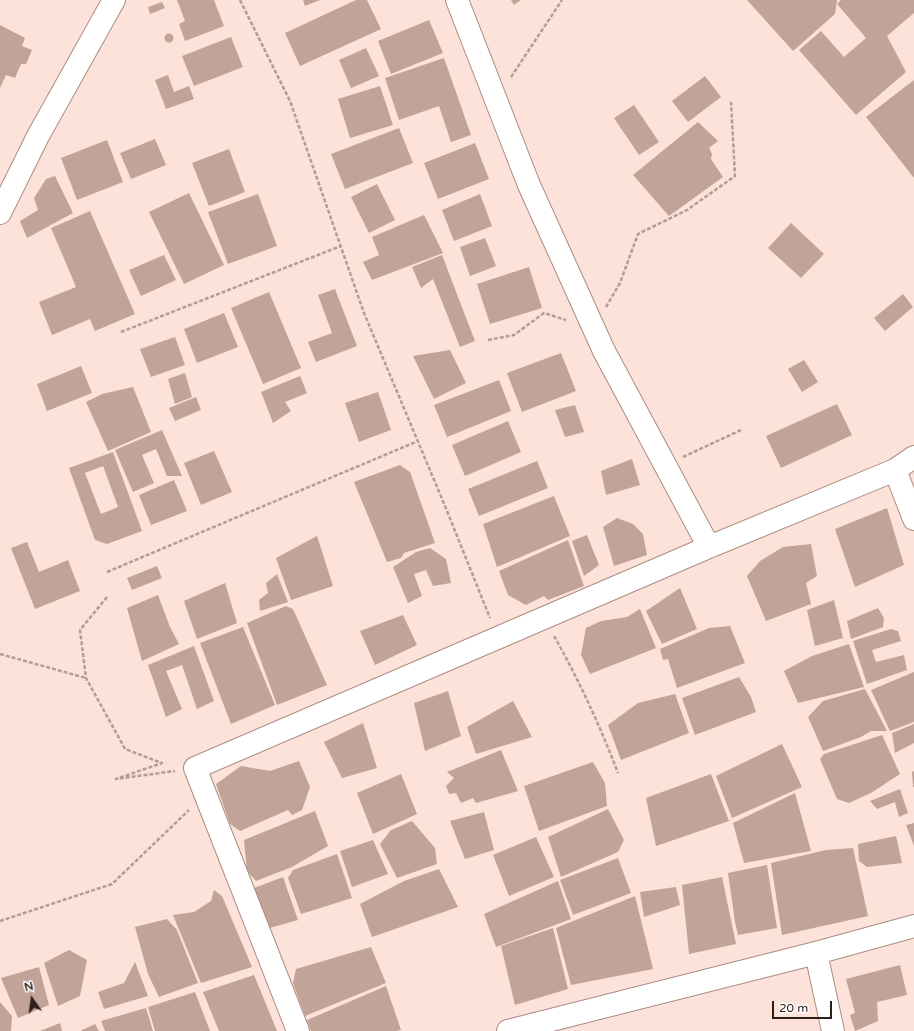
<!DOCTYPE html>
<html>
<head>
<meta charset="utf-8">
<style>
  body { margin:0 }
  #map { position:relative; width:914px; height:1031px; overflow:hidden; background:#fce2d9; font-family:"Varela Round",sans-serif }
  canvas { display:block }
  .north { position:absolute; left:12px; top:979px; width:40px; height:40px; -webkit-text-stroke:3px #fff; paint-order:stroke; rotate:346deg; font-size:11px; font-weight:700; line-height:16px; text-align:center; color:#2b201c }
  .north::after { content:''; display:block; margin:auto; width:14px; height:18px; background:#2b201c; clip-path:polygon(50% 0,100% 100%,50% 72%,0 100%) }
  .scale { position:absolute; left:772px; top:1001px; width:60px; height:18px; box-sizing:border-box; border:2px solid #2b201c; border-top:0; padding-left:5px; font-size:12px; line-height:14px; white-space:nowrap; color:#2b201c; -webkit-text-stroke:3px #fff; paint-order:stroke }
</style>
</head>
<body>
<div id="map">
<canvas width="914" height="1031"></canvas>
<div class="north">N</div>
<div class="scale">20 m</div>
</div>
<script>
const c = document.querySelector('canvas').getContext('2d');
c.lineJoin = 'round';
function fill(path, color) {
  c.fillStyle = color;
  c.fill(path, 'evenodd');
}
function strokePath(path, color, width, dash) {
  c.strokeStyle = color;
  c.lineWidth = width;
  c.lineCap = dash ? 'butt' : 'round';
  c.setLineDash(dash || []);
  c.stroke(path);
}
const building = new Path2D(`
  M177,0H214L224,26L185,41L179,24L185,21Z
  M303,0H320L305,6Z
  M356,0H367L381,29L300,66L285,33Z
  M511,0H521L514,5Z
  M747,0H837L835,14L793,51Z
  M841,0H914V13L887,36L906,72L856,115L799,50L821,31L844,57L866,38L837,4Z
  M162,2L165,8L150,14L148,7Z
  M429,20L443,53L391,74L378,41Z
  M0,25L25,38L22,46L32,50L26,64H21L15,78L6,75L0,88Z
  M164.5 38a4.5 4.5 0 1 1 9 0a4.5 4.5 0 1 1-9 0Z
  M231,37L243,67L194,86L182,56Z
  M366,48L379,76L351,88L339,60Z
  M444,58L471,135L451,142L439,106L399,120L385,78Z
  M168,75L174,92L189,86L194,99L166,109L155,80Z
  M705,76L721,97L688,122L672,101Z
  M914,80V178L866,117Z
  M380,86L393,125L350,138L338,99Z
  M634,105L659,142L639,155L614,118Z
  M698,122L718,141L709,148L712,154L711,159L723,177L669,216L633,175Z
  M399,128L413,163L345,189L331,154Z
  M155,139L166,165L131,179L120,153Z
  M107,140L123,182L77,200L61,158Z
  M475,143L489,179L438,199L424,163Z
  M229,149L245,192L209,206L192,163Z
  M55,176L73,213L27,238L20,221L38,210L34,198L46,179Z
  M377,184L395,220L369,233L351,197Z
  M189,193L224,265L184,284L149,212Z
  M258,194L277,246L228,264L208,212Z
  M480,194L492,226L454,241L442,210Z
  M90,211L135,314L95,331L90,319L52,335L39,302L76,287L51,228Z
  M424,215L443,253L372,280L363,262L379,255L372,237Z
  M791,223L824,254L801,278L768,248Z
  M485,238L496,266L470,276L460,247Z
  M164,255L176,280L141,296L129,270Z
  M442,255L475,341L460,347L433,279L421,288L412,267Z
  M529,267L542,308L490,324L477,284Z
  M335,289L357,346L316,362L308,342L332,333L318,295Z
  M269,292L301,368L263,384L231,308Z
  M903,294L913,307L885,331L874,318Z
  M224,313L238,347L197,363L184,329Z
  M175,337L185,365L151,377L140,349Z
  M450,350L466,383L434,399L413,356Z
  M561,353L576,391L522,412L507,373Z
  M804,360L818,382L802,392L788,369Z
  M81,366L92,393L47,411L37,384Z
  M185,373L192,397L175,404L168,379Z
  M300,376L307,393L285,402L291,411L273,423L261,392Z
  M499,380L511,411L447,437L434,405Z
  M133,387L151,432L108,451L86,402L102,394Z
  M378,392L391,430L359,442L345,403Z
  M196,397L201,410L175,421L169,408Z
  M837,404L852,435L781,468L766,436Z
  M575,405L584,432L565,437L555,410Z
  M508,421L521,452L465,476L452,445Z
  M162,430L182,476H167L156,449L142,455L154,483L133,492L115,450Z
  M214,451L232,492L201,505L184,463Z
  M113,452L142,531L107,544L95,540L69,468ZM103,466L118,507L101,514L85,473Z
  M632,459L640,485L606,495L601,471Z
  M537,461L548,488L479,516L468,489Z
  M400,465L410,472L435,543L404,553L401,558L387,562L354,482Z
  M174,480L187,511L151,525L139,495Z
  M554,496L570,536L497,567L483,524Z
  M887,508L904,565L855,587L835,529Z
  M617,518L633,524L643,534L647,555L614,566L603,527Z
  M587,535L599,565L584,576L572,541Z
  M317,536L333,586L291,600L276,558Z
  M568,540L584,586L548,600L544,596L526,605L508,595L499,571Z
  M27,542L39,572L68,560L80,591L35,609L11,548Z
  M811,544L817,576L806,583L811,604L766,621L747,576L760,561L783,547Z
  M430,548L446,559L451,583L433,586L426,570L414,574L422,596L408,603L393,567L416,552Z
  M157,566L162,578L132,590L127,578Z
  M277,574L288,602L260,611L259,600L268,593L266,583Z
  M225,583L237,623L197,639L184,601Z
  M680,588L697,629L662,644L646,611Z
  M158,595L170,627L179,644L142,661L127,608Z
  M834,600L843,638L815,646L807,610Z
  M286,606L293,609L327,685L277,705L247,623Z
  M878,608L884,618L883,627L851,639L847,621Z
  M640,609L656,648L590,674L581,655L586,628L601,621L627,617Z
  M403,615L417,645L375,665L360,631Z
  M730,626L745,663L677,688L668,659L663,660L660,649L709,628Z
  M243,627L275,705L231,724L200,643Z
  M891,629L898,631L901,641L872,650L876,662L904,655L907,670L867,684L853,641Z
  M849,644L864,687L798,703L784,671L812,656Z
  M194,646L214,701L197,709L182,665L166,671L182,709L166,717L148,665Z
  M914,672V722L890,731L871,690Z
  M739,677L751,697L756,712L695,735L682,698Z
  M865,689L887,731H871L861,737L823,751L808,717L823,701Z
  M448,691L461,736L425,751L414,703Z
  M675,694L689,733L621,760L608,725L638,703Z
  M513,701L532,737L476,754L467,727Z
  M363,723L377,768L342,778L324,742Z
  M914,724V743L895,753L892,733Z
  M882,735L900,774L871,793L849,803L837,799L820,759L824,754Z
  M782,744L802,787L732,818L716,776Z
  M501,750L518,791L476,803L473,798L461,803L456,793L449,794L446,786L454,778L447,772Z
  M299,761L310,787L302,810L292,815L288,810L240,831L230,824L216,784L241,766L270,771Z
  M593,762L605,783L607,806L539,831L524,786Z
  M914,771V787H913L912,772Z
  M401,774L417,814L373,834L357,793Z
  M711,774L729,821L656,846L646,798Z
  M900,789L908,813L899,817L895,802L877,809L870,801Z
  M795,793L811,851L744,863L733,823Z
  M608,809L624,840L618,852L561,877L548,837Z
  M315,811L328,846L292,867L256,881L247,871L244,840Z
  M484,812L494,850L465,859L450,821Z
  M412,821L435,848L437,864L397,878L380,844L391,830Z
  M914,823V846L906,825Z
  M896,836L902,863L867,867L859,861L858,844Z
  M536,837L554,877L509,896L493,855Z
  M373,840L388,874L352,887L340,851Z
  M853,848L868,916L782,935L771,863L826,850Z
  M337,854L352,898L301,914L288,878L293,870Z
  M618,858L631,893L573,915L560,880Z
  M767,865L777,928L738,935L735,922L728,873Z
  M439,869L458,907L372,937L360,904L404,881Z
  M283,877L298,920L266,929L249,890Z
  M722,877L736,944L689,954L682,885Z
  M558,881L571,919L496,947L484,914Z
  M676,887L680,905L644,917L640,892Z
  M214,890L222,896L252,967L201,983L173,915L194,912L211,901Z
  M635,896L653,969L571,985L556,928Z
  M167,919L177,930L198,983L159,997L148,974L135,927Z
  M553,928L568,989L515,1005L501,946Z
  M371,947L386,983L305,1016L293,983L296,969Z
  M69,950L87,960L80,996L58,1006L44,963Z
  M135,962L148,996L104,1009L98,992L124,983Z
  M900,965L907,995L877,1002L878,1021L855,1031L850,1015L855,1013L846,979Z
  M39,967L49,1005L18,1018L1,978Z
  M254,975L277,1031H219L203,992Z
  M386,986L401,1030L396,1031H311L307,1020Z
  M195,992L210,1031H155L148,1007Z
  M0,1002L12,1016L11,1031H0Z
  M146,1008L153,1031H105L101,1021Z
  M60,1023L62,1031H40Z
  M95,1024L99,1031H80Z`);
const path = new Path2D(`
  M240,0L290,101L364,313L445,506L490,618
  M511,77L562,0
  M606,307L620,283L638,234L687,210L735,176L731,102
  M121,332L341,246
  M488,340L514,335L544,313L566,320
  M683,457L741,430
  M107,572L418,441
  M107,597L80,630L86,678L125,749L162,763L116,779L175,771
  M554,636C579,680 600,726 618,773
  M0,654L86,678
  M0,921L112,884L189,810`);
const minor = new Path2D(`
  M457,0L529,185L604,351L709,547
  M0,213L38,136L114,0
  M895,470L914,519
  M816,953L833,1031
  M298,1031L195,768L709,547L895,470L914,457
  M508,1031L816,953L914,926`);
fill(building, '#c1a398');
strokePath(minor, '#aa8d83', 24);
strokePath(path, '#b29e96', 2.5, [4, 2]);
strokePath(minor, '#fff', 22);
</script>
</body>
</html>
